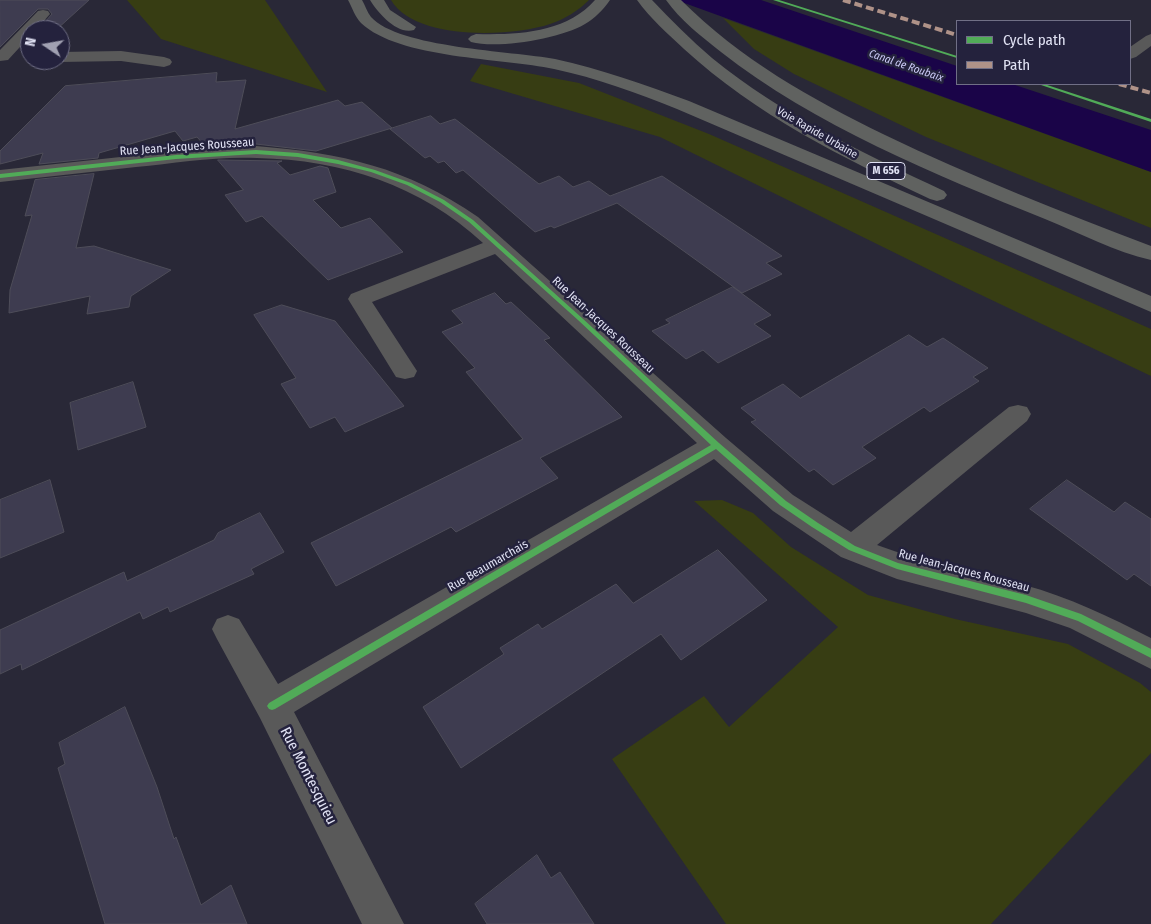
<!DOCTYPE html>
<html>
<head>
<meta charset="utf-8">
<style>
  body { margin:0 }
  #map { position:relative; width:1151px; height:924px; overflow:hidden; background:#292837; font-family:"Fira Sans Condensed",sans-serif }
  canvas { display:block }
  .legend { position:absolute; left:956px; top:20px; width:175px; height:65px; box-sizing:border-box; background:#24223d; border:1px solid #706f86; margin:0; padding:6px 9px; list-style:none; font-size:15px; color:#e1e2f4 }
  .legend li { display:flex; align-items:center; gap:10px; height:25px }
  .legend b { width:25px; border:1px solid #706f86 }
  .north { position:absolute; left:20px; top:20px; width:50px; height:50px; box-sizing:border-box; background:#24223d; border:1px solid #706f86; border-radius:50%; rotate:282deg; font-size:14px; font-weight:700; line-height:20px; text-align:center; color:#e1e2f4 }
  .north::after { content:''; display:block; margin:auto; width:18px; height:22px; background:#a1a1b2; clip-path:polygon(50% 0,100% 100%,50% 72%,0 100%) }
</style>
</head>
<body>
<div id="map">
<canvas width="1151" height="924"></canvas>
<ul class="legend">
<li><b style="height:6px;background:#51ab58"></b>Cycle path</li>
<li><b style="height:6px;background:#af9288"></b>Path</li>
</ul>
<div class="north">N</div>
</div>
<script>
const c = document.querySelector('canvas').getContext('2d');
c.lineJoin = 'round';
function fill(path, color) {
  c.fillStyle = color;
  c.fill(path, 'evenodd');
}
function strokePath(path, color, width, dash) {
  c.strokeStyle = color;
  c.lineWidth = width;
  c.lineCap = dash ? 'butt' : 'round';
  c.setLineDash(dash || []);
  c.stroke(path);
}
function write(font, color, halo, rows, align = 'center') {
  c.font = font + ' "Fira Sans Condensed",sans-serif';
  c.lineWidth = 5;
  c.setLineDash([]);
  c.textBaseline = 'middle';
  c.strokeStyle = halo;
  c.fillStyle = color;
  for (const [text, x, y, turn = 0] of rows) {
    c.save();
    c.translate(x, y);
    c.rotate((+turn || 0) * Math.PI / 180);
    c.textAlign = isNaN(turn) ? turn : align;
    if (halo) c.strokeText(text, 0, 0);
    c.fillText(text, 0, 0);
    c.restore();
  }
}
const green = new Path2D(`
  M127,0H265L327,92L161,39Z
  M391,0H589C578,11 565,19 550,24C511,37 415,41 391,0Z
  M723,18L1151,172V228L926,137L794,74L754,49Z
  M481,64L579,83L709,134L1151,329V376L956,283L660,137L470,81Z
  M722,500L753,513L791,547L868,595L955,619L1068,644L1140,683L1151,692V753L991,924H726L612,759L704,696L729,727L838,627L694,501Z`);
const water = new Path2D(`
  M676,0H761L957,66V84H1012L1151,130V172Z`);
const building = new Path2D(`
  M0,0H89L56,30H38L52,14L48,9H38L0,47Z
  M217,73L216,82L246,80L235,129L338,100L345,106L362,102L392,128L316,151L256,144L206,147L197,137L183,141L175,131L99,153L98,158L39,164L43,153L0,164V151L65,86Z
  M431,116L440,124L455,119L539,184L559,176L573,187L589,181L610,196L662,176L782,256L766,263L782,274L742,293L617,203L554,228L551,226L535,232L463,170L456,173L444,161L438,163L430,156L425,158L390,129Z
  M218,160L282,161L277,163L290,175L320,166L328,168L336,192L313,200L341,228L370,218L403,252L328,280L262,216L246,222L225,195L243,190Z
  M94,174L76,248L94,246L171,270L131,296L129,307L87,314L90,296L9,313L10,290L32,215L25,216L35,180Z
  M733,287L771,315L754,324L771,336L718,363L703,350L686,359L652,331L670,323L666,320Z
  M495,293L506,304L511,302L550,338L544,340L622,417L540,458L558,478L456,532L451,527L336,586L311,543L523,439L466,372L475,368L442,332L463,323L452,311Z
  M282,305L335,321L404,406L345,432L335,417L310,428L281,384L296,378L254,315Z
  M909,335L927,347L943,338L988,368L973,377L979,381L930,412L924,407L862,447L876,458L833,485L814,469L809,472L751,422L756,420L741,408L783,384L800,398Z
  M133,382L146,427L78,450L70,403Z
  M50,480L64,532L0,558V500Z
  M1067,480L1114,512L1125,502L1151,519V586L1134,574L1127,580L1030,509Z
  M260,513L284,552L251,569L254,574L170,612L168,607L143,619L140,612L22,670L21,664L0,674V630L124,572L127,581L214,540L218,533Z
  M718,550L767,600L681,660L661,634L461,768L423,707L504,654L500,648L538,624L542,629L616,584L633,603Z
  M125,707L157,787L174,839L176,837L201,905L231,885L247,924H105L58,768L65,764L59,743Z
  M537,855L551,878L560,872L594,924H487L475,904Z`);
const street = new Path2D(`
  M43,10L48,11L50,14L36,30H30V36L8,60L0,61V50L38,11Z
  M1151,34V46L1136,57L1130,59V47L1146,36Z
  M121,51L164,57L170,59L172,62L170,65L164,67L121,61L60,62L54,60H60V52Z
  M256,146C342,153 406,167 478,217L726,438L793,495L851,532L1009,407L1018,405L1027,407L1031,414L1027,421L877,545C924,563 975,572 1024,585C1069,597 1110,617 1151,638V669L1070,628L1026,613L897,579L841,557L773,511L714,459L294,712L404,924H362L260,718L217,639L212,629L217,619L228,615L239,619L278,684L697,443L495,254L372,302L417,371L414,377L405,379L396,377L348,299L351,294L483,243C420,185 343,160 257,158C218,156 176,163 136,167C91,172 45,177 0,182V170L176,151Z`);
const highway = new Path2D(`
  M348,0H362C365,5 367,12 371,17C399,48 512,51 555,59C601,69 645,85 689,101L1151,296V312L677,109C637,93 597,78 554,69C503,58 399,59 361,23C355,17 352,7 348,0Z
  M370,0H384L390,10L416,27L414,30C397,35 378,13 370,0Z
  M595,0H610C603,10 595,18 585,24C560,39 498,49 471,42L468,39L471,36L476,34C518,35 566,33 595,0Z
  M637,0H652C671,20 691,40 712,58C782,115 863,153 944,191L947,195L944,199L937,201L930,199C843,158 756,115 684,49C668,34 650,18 637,0Z
  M666,0H681C740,59 811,99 885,135C972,177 1062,212 1151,246V260C1115,252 1080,233 1045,219C938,176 812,124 721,52C702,37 680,20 666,0Z`);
const quiet = new Path2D(`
  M843,0L957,35
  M1119,84L1151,93`);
const cycleway = new Path2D(`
  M773,0H779L957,56V58Z
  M1038,84H1044L1151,119V122Z
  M256,150L298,153L338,160L375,170L411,183L444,200L473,220L582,318L719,443L786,501L818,523L855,546L898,563L1026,595L1081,614L1151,649V658L1078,621L1026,603L897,569L849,550L812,527L780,505L716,449L275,709L272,710L269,709L267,706L269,703L711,445L578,320L469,222L440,202L407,185L371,172L338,164L298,157L256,154L176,159L0,178V174L176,155Z`);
const farWaternames = [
  ["Canal de Roubaix",906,66,19]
];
const farStreetnames = [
  ["Voie Rapide Urbaine",817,133,30]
];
const shields = [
  [886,171,38]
];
const shieldNames = [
  ["M 656",886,171]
];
const streetNames = [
  ["Rue Jean-Jacques Rousseau",187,147,-4],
  ["Rue Jean-Jacques Rousseau",603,325,43],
  ["Rue Beaumarchais",488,566,-30],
  ["Rue Jean-Jacques Rousseau",964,571,15]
];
const nearStreetnames = [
  ["Rue Montesquieu",308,776,63]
];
fill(green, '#373d13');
fill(water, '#1a0448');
fill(building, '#3e3c50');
strokePath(building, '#4e4d59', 1);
fill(street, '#595959');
fill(highway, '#606260');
strokePath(quiet, '#af9288', 4, [8, 4]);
fill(cycleway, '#51ab58');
write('italic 11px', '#cccbf7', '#24223d', farWaternames);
write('11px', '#e1e2f4', '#24223d', farStreetnames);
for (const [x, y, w] of shields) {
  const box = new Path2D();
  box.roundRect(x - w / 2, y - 8.5, w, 17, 4);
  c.fillStyle = '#24223d';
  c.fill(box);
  strokePath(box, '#e1e2f4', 1);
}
write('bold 11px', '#e1e2f4', null, shieldNames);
write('12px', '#e1e2f4', '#24223d', streetNames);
write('15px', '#e1e2f4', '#24223d', nearStreetnames);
</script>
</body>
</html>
